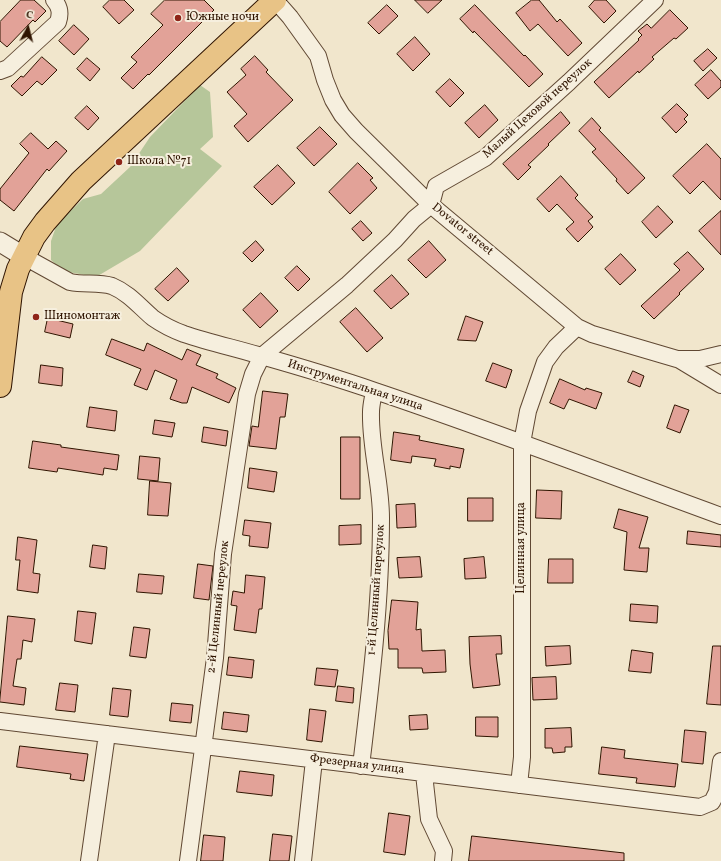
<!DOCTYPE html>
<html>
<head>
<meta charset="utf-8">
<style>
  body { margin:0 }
  #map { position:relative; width:721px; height:861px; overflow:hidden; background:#f1e6cc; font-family:Vollkorn,serif }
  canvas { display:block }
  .north { position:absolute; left:8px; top:8px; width:40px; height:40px; -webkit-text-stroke:3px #f6efde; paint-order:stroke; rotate:7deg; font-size:11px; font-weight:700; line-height:16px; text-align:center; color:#2f1400 }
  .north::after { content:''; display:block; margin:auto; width:14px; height:18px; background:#2f1400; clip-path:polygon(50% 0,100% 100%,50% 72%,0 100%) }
</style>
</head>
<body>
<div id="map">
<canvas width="721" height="861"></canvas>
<div class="north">С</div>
</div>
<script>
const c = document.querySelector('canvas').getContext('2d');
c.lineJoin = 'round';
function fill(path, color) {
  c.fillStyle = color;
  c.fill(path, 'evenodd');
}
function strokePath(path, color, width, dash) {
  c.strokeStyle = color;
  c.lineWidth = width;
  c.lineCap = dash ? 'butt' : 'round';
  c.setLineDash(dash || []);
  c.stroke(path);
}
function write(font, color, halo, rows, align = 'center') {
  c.font = font + ' Vollkorn,serif';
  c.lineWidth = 4;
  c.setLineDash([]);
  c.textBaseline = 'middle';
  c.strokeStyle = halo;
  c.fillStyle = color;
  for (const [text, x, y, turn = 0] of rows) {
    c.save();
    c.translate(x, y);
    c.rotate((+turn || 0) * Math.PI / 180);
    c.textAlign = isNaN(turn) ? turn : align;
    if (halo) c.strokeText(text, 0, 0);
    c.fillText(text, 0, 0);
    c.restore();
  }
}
const green = new Path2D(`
  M200,85L210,92L213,137L200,149L222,166L140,251L96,277L63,271L51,260V241L57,224L83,199L101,194L130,167L150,137Z`);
const building = new Path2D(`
  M21,0H34L46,11L35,22L33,20L7,47L0,41V22Z
  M110,0H124L134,10L119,24L103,7Z
  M165,0H204L214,10L149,75L148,74L133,89L121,78L137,62L131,57L163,25L151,14Z
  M415,0H442L428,13Z
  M532,0H539L557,22L560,19L582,43L568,56L538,24L530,31L516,13Z
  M595,0H606L616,11L604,23L589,7Z
  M387,5L398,16L379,34L368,23Z
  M475,5L524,56L525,55L543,74L529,87L474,31L473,33L460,19Z
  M670,10L688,28L676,39L674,38L652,57L654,59L639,73L638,71L609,98L594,82L639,40L638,39L642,35L638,31L647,24L651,28Z
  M74,25L89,39L74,55L59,41Z
  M415,37L430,54L413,71L397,54Z
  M708,49L717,58L703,71L694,61Z
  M255,56L268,70L266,72L293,100L248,142L234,126L247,114L227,92L246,75L241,69Z
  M42,57L57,70L42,85L37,81L22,96L11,86L21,76L23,77Z
  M87,58L100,69L90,81L77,69Z
  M711,70L721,81V87L708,99L695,85Z
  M450,79L464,93L450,107L436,92Z
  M677,104L688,115L684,119L687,122L676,133L662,118Z
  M485,105L498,120L479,138L465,123Z
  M87,106L99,118L88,130L75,118Z
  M561,112L570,123L548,144L549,145L528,165L531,167L518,180L503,164Z
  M592,118L601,128L599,130L645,178L628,194L616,181L617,179L592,152L596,149L579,131Z
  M320,127L337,144L314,166L297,148Z
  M31,133L48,149L56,141L67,151L49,171L47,169L14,211L0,200V189L29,153L20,144Z
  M707,144L721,159V200L703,181L690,194L673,176Z
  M358,163L373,178L370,180L377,188L350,214L329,192Z
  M278,165L295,183L272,205L254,187Z
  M561,176L578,195L575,198L593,217L588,221L593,227L578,242L566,229L574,222L557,204L549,212L537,199Z
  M658,206L673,222L656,238L642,222Z
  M721,211V255L699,231Z
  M361,221L372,233L363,241L352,229Z
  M256,241L264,250L252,262L243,253Z
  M429,241L446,260L426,278L408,260Z
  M688,252L704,269L679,293L680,294L654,319L641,306L680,270L674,264Z
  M621,254L636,270L620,285L605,269Z
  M297,266L310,279L298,291L285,278Z
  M177,268L189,281L168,301L155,289Z
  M392,275L409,294L391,309L374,291Z
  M261,293L278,311L260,328L243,310Z
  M356,308L383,338L367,352L340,322Z
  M466,316L483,322L476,341L458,340Z
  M48,318L73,324L70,338L45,332Z
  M112,339L144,351L147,343L182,360L187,349L201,355L196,365L218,374L216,378L236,388L229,403L192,387L187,403H182L170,399L177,380L155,370L147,390L134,385L141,369L106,355Z
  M493,363L512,370L506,388L486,381Z
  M41,365L63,368L62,386L39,383Z
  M633,371L644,376L640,387L628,382Z
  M560,379L585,390L586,388L602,393L596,409L569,399L564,409L550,403Z
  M263,391L288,394L285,417H280L276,449L249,446L252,426L258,427Z
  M675,405L689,410L680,433L667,428Z
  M90,407L117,411L115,431L87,427Z
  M155,420L175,423L172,437L153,434Z
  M204,427L228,431L226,446L202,442Z
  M394,432L420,436L419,440L464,449L460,468L450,466V469L434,466L436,459L412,456L411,463L391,460Z
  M341,437H360V499H341Z
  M33,441L61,445V447L119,455L117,470L104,468L103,475L58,468L57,472L29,468Z
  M140,456L160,458L158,481L138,479Z
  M250,468L277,472L274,492L248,488Z
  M150,481L171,483L168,516L148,515Z
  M537,490L562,491L561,519L536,518Z
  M468,498H493V521H468Z
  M415,504L416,527L397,528L396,505Z
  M619,509L648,517L639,548H649L647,572L624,570L627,532L614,528Z
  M245,520L271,523L268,548L249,546L250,536L243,535Z
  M361,525V544L339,545V526Z
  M688,531L721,535V547L687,544Z
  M18,537L37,540L33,573L40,574L38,593L17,590L20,560H16Z
  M93,545L107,547L105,569L90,567Z
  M420,557L422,577L399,578L397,558Z
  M484,557L486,578L465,579L464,559Z
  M549,559H573V583H548Z
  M198,564L213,566L209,600L194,598Z
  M139,574L164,576L162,594L137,592Z
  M246,575L265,577L262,609H259L256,633L234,630L237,606L231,605L233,591L244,593Z
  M392,600L418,602L416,630L421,629L422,651L445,650L446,672L423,673L422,668H398V649H389L388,631Z
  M631,604L658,606L657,623L630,621Z
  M78,611L96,613L92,644L75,641Z
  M8,616L35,619L32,642L23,640L21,659H17L13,686L26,688L24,705L0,702Z
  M134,627L150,629L146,658L130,656Z
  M501,636L502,654H496L500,685L473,688L470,664L469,637Z
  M570,646L571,664L546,666L545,647Z
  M713,646H721V705L707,704Z
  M632,650L653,653L651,673L629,671Z
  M229,657L254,660L252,678L227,675Z
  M317,668L338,670L335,687L315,685Z
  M556,677L557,699L533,700L532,678Z
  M60,683L78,685L75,712L56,710Z
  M338,686L354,688L353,703L336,701Z
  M113,688L131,690L128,717L110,715Z
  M172,703L193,705L191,723L170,721Z
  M310,709L326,711L322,742L307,740Z
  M224,712L249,715L247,732L222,729Z
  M427,715L428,729L410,730L409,716Z
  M476,717H498V737L476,736Z
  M571,728L572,747H565V752L553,753L552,748H545V729Z
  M685,730L706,732L703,764L682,762Z
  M20,746L88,754L84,781L70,779L71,774L17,767Z
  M602,747L625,750L624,758L678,764L675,787L636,783L637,778L599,774Z
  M240,771L274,775L272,796L237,792Z
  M389,813L410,816L405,855L384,852Z
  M273,834L292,836L289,861H270Z
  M204,835L225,837L223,861H201Z
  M472,836L624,853V861H469Z`);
const minor = new Path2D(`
  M275,0L290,17L318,56L325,80L333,100L342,115L356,131L431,205L577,327L592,334L677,359H700L721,354
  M0,71L8,68L58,22C61,13 60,7 54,0
  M23,256L70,282C84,285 98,282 112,286C129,293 140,307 153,318C163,325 173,330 184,334C208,342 234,348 258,355C297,366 337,378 375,391C491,430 606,474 721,516
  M678,359L721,385
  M0,721L700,807L712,802L717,792L721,761
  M361,766C371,684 381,601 381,518C381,482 370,448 371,412C371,405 373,398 374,391
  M424,774L429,819L444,851L443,861
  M519,785L522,757V443L528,411L545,362L556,347L577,327
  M89,861L107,734
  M188,861L215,658L223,554L247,394L253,374L262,356L347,285L395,240L414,219L431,205L436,186L485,158L569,82L655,0
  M303,861L314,760`);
const tertiary = new Path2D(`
  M0,242L23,256`);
const primary = new Path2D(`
  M0,386L11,292L18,269L34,237L45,222L81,181L275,0`);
const markers = [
  [178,18,4,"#8f2418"],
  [119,162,4,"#8f2418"],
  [36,317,4,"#8f2418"]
];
const poiNames = [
  ["Южные ночи",186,18],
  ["Школа №71",127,162],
  ["Шиномонтаж",44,317]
];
const streetNames = [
  ["Малый Цеховой переулок",538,109,-42],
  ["Dovator street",462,230,39],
  ["Инструментальная улица",355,386,18],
  ["Целинная улица",522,548,-90],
  ["1-й Целинный переулок",377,590,-86],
  ["2-й Целинный переулок",219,607,-84],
  ["Фрезерная улица",357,765,7]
];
fill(green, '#b6c69a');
fill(building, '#e2a298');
strokePath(building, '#2f1400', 1);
strokePath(minor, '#604833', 18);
strokePath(tertiary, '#604833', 21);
strokePath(primary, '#2f1400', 24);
strokePath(minor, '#f6efde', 16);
strokePath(tertiary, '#f6efde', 19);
strokePath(primary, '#e8c386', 22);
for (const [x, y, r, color] of markers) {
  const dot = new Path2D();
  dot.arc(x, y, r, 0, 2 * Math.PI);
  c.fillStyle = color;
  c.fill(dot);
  strokePath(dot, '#f6efde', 1.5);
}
write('12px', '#2f1400', '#f6efde', poiNames, 'left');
write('12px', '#2f1400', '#f6efde', streetNames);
</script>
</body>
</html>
